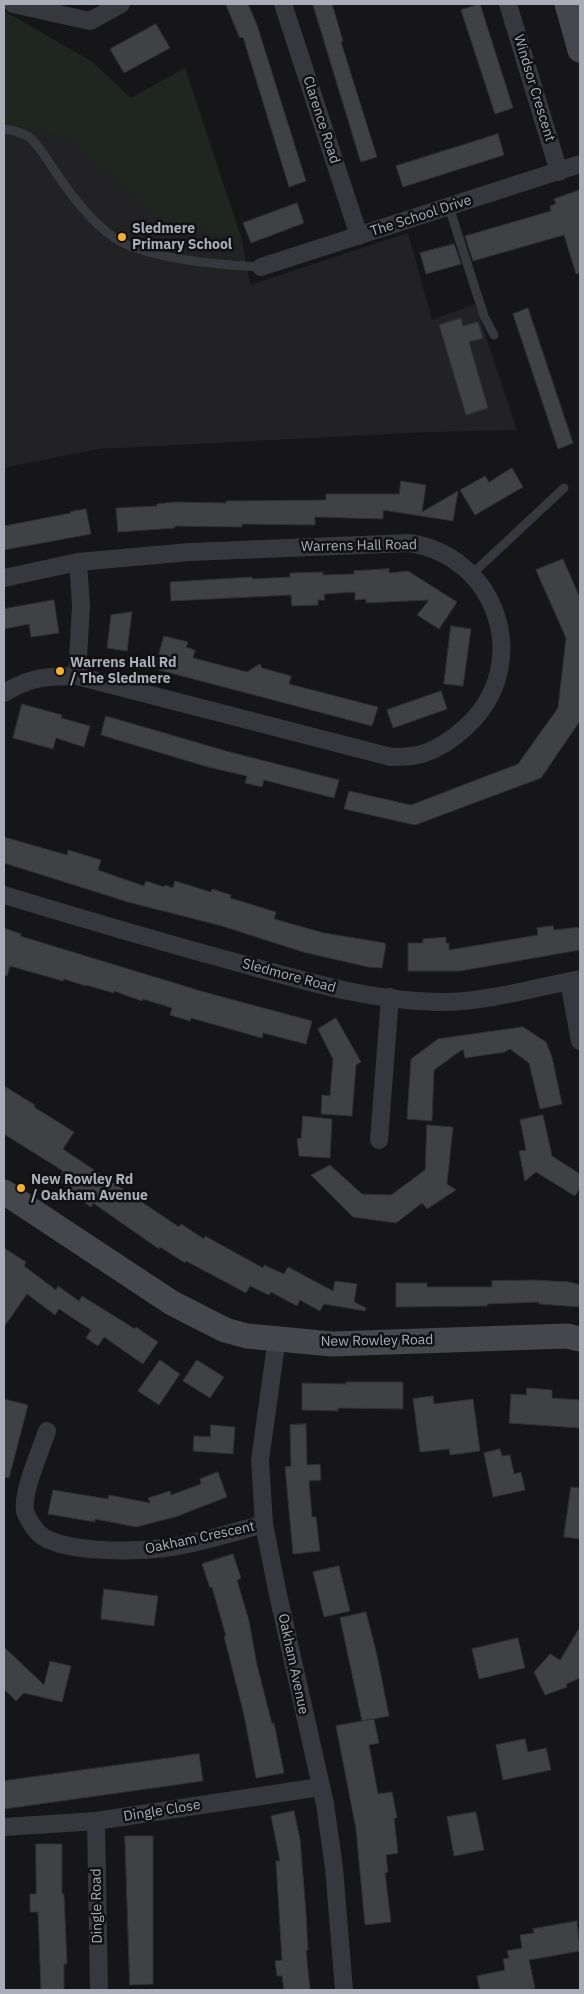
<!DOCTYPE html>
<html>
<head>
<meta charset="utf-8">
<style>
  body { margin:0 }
  #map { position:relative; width:584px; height:1994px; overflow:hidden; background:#161618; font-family:"IBM Plex Sans",sans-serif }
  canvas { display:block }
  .frame { position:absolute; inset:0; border:5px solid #a8adb8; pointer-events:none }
</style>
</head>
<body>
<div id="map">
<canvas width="584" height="1994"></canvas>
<div class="frame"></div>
</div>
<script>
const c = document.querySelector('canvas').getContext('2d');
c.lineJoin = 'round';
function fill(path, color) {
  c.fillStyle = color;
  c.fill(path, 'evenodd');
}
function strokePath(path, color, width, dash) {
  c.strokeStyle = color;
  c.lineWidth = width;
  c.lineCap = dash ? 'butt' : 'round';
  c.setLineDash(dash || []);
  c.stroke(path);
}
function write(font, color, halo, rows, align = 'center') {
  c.font = font + ' "IBM Plex Sans",sans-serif';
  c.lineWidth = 5;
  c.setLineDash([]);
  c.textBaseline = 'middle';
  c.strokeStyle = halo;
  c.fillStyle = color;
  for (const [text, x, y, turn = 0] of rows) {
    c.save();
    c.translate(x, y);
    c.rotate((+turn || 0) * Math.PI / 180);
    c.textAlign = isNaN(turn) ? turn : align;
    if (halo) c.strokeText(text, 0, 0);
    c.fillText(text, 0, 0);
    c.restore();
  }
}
const built = new Path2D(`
  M4,11L91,61L131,98L185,68L242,240L250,285L408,233L432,320L475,304L517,430L427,432L99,449L4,468Z`);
const green = new Path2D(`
  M4,11L91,61L131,98L185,68L242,240L158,218L68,139L4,122Z`);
const building = new Path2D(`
  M226,4H248L257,25L306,181L289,187L243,37L240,38Z
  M313,4H332L343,41L341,42L377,157L361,162Z
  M480,4L513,108L495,114L461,10Z
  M156,24L170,48L124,73L110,49Z
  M498,134L504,155L403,187L396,166Z
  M580,190V273L576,274L564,235L473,261L465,236L551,211L550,206L556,204L554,199Z
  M297,203L304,223L251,243L243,223Z
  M454,244L461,264L426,274L420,253Z
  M528,308L573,443L558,449L513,314Z
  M461,318L463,326L478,322L483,338L469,342L488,408L466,415L439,325Z
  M512,468L523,487L475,515L460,490L485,476L489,482Z
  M401,481L426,485L422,512L458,491L453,521L383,510V519L315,517V525L242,524V527L175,526V528L118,532L116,508L157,506V504L174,502L226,503V501L326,500V494H399Z
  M86,509L91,534L4,550V526L71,513L70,512Z
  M563,559L580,598V721L541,778L415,825L344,809L349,791L411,805L518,764L558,708L566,638L536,570Z
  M389,569V573L408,571L457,602L439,629L417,615L429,600L366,603V599L355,600V592L324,594L325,600H318V605L292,606L291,595L171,601L170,582L252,577V579L290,577V573L323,572V575L354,574V571Z
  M54,600L59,633L31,637L29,624L4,629V609Z
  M132,612L127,651L107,648L111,615Z
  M451,626L471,629L463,686L444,684Z
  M164,636L188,642L186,647L195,650L193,658L247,672L260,664L262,668L291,676L289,684L378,707L372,726L159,670L160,667L156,666Z
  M441,691L447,709L393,728L387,710Z
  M22,704L62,715L61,718L90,726L84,747L56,738L53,749L13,738Z
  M106,716L226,751L339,780L334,798L264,780L262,787L245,783L247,776L208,767L101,735Z
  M4,837L67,855L68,850L101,860L98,870L144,886L146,881L164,887L165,885L173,888L175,881L211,892L212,889L231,895L230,898L276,912L274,919L324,933L385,943L384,944H386L382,968L368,967L303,952L222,926L128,902L4,863Z
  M553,926L554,930L580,927V950L460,971H408V943H423V939L446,937V943H449V950L538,935L537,928Z
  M4,928L21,934L20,936L204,992L312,1021L306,1044L263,1033L262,1038L191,1018L190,1021L170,1015L172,1008L143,999L142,1001L114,991V993L86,985V986L64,979L63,981L10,966L7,976L4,975Z
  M336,1018L361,1062L356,1065L352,1116L321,1114L322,1095L330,1096L333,1059L318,1029Z
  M523,1027L546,1042L552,1057L562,1104L540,1109L529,1063L510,1049L505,1052L465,1058L463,1049L434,1070L432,1121L407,1119L411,1059L438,1039Z
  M4,1086L35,1105L34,1107L74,1132L63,1149L179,1227L181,1224L204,1239L205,1236L263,1268L264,1265L284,1274L288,1267L333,1291L335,1281L357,1284L354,1302L366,1308L365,1311L324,1304L320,1311L300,1300L297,1306L271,1292L269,1295L250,1286L246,1293L186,1261L185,1263L160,1247L159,1249L93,1203L91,1207L72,1194L73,1192L64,1186L65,1185L58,1180L63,1171L4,1134Z
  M543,1115L552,1156L580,1174V1188L575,1196L536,1172L525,1181L519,1151L526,1150L520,1120Z
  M303,1116L332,1119L330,1158L299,1156L297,1139L301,1138Z
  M427,1125L453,1127L447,1184L456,1190L427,1209L422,1203L396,1223L353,1217L311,1175L330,1165L362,1194L391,1195L425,1170Z
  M4,1248L26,1262L24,1266L56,1290L58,1286L79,1301L82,1296L135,1329L136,1327L158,1342L143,1364L104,1337L98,1346L86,1338L91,1330L59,1309L55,1315L27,1294L4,1327Z
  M533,1280L570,1282L580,1285V1307L539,1304V1302L487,1304V1306L396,1307V1283H427V1287H492V1281Z
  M160,1360L180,1374L159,1405L138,1391Z
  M197,1360L224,1377L210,1398L183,1381Z
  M346,1382H403V1409L338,1408V1411L302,1410V1383L346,1384Z
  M527,1388L552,1390V1398L580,1400V1428L509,1423L511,1394L526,1395Z
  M433,1396L434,1404L473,1399L480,1451L450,1455L449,1449L420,1452L413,1399Z
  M4,1399L28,1405L9,1478L4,1477Z
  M306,1424L307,1465L320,1464L321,1480L309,1481L312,1517H316L320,1551L293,1554L285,1467L291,1466L290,1425Z
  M211,1425L235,1427L233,1454L193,1451L194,1436L210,1437Z
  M500,1449L502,1456L510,1455L514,1474L521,1472L525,1490L493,1497L484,1453Z
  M218,1472L227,1497L175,1517L136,1527L95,1519V1522L48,1514L53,1490L108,1499L109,1495L150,1503L148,1498L170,1491L171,1495L201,1484L200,1479Z
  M571,1487L580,1488V1539L564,1537Z
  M233,1554L241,1578L237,1580L249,1621L257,1665L272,1724L274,1723L284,1773L256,1778L244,1715L224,1636H226L212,1587L210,1588L202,1564Z
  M339,1566L350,1611L324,1617L313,1572Z
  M104,1589L158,1596L154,1626L101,1619Z
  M366,1612L377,1655L389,1716L362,1721L340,1618Z
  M580,1627V1678L566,1684L567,1687L545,1695L534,1672L550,1654L560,1660Z
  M518,1638L525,1668L479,1679L472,1649Z
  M4,1647L44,1685L50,1661L71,1666L62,1702L24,1693L16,1701L4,1689Z
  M374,1719L379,1743L369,1745L378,1794L392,1792L397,1818H394L398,1853L386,1855L388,1872L385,1873L391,1922L365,1925L356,1829L336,1726Z
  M525,1739L528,1752L546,1748L551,1770L503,1780L496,1745Z
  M199,1754L203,1781L4,1809V1781Z
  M294,1811L300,1839L306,1913L308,1950H306L310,1990H284L282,1976H277L275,1961L282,1960L276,1861H280L271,1816Z
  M476,1812L484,1850L454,1856L447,1817Z
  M125,1836H153V1984L130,1985Z
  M36,1844H62V1894H64L67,1964H64V1990H41L38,1912H30V1894H36Z
  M577,1921L580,1951L529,1960L535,1988L525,1990H480L477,1976L505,1970L503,1959L509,1958L507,1951L522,1948L520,1935L534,1933L533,1929Z`);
const lane = new Path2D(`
  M4,129C11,130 23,133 29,137C41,147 48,162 57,174C73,198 92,223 116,239C148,259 223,265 261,267
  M449,207L484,316L494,335
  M472,574L564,488`);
const street = new Path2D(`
  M13,4L90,21L121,4
  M283,4L359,236
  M508,4L559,172
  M261,267L580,164
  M4,578L78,562L190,552L409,543C498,556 534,665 466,727C454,738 440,748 425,753C414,757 402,757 391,757L77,676C47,676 30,677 4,693
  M77,676L81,605L78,562
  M4,895C87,920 170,945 254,967C315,984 379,1002 443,1002C485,1002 538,987 580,979
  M569,982L580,1041
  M379,1140L390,997
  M277,1338L260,1460L264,1524L277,1590L325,1804L334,1868L344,1990
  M47,1431C41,1450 22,1491 25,1511C27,1518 35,1531 42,1536C67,1553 134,1552 165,1548C197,1544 233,1532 264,1524
  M96,1821L99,1990
  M4,1827L96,1821L320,1787`);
const secondary = new Path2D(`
  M567,4L580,50
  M4,1192L172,1303L225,1330L247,1336L332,1344L567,1336L580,1339`);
const markers = [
  [122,237,5,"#f2b134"],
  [60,671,5,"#f2b134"],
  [21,1188,5,"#f2b134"]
];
const streetNames = [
  ["Windsor Crescent",534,88,73],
  ["Clarence Road",321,120,72],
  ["The School Drive",421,216,-18],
  ["Warrens Hall Road",359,546,-1],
  ["Sledmore Road",289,976,15],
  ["New Rowley Road",377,1341,-1],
  ["Oakham Crescent",200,1538,-12],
  ["Oakham Avenue",293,1664,78],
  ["Dingle Close",162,1811,-9],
  ["Dingle Road",97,1906,-91]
];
const poiNames = [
  ["Sledmere",132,229],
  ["Primary School",132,245],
  ["Warrens Hall Rd",70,663],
  ["/ The Sledmere",70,679],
  ["New Rowley Rd",31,1180],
  ["/ Oakham Avenue",31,1196]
];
fill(built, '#222225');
fill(green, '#1e261f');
fill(building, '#404145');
strokePath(building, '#303034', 1);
strokePath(lane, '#37383d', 9);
strokePath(street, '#37383d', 18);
strokePath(secondary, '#45474d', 25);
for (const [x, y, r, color] of markers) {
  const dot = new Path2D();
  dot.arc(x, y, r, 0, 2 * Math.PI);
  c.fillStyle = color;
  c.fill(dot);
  strokePath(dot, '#111113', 2);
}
write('14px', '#a8adb8', '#111113', streetNames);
write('bold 14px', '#a8adb8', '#111113', poiNames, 'left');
</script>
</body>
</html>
